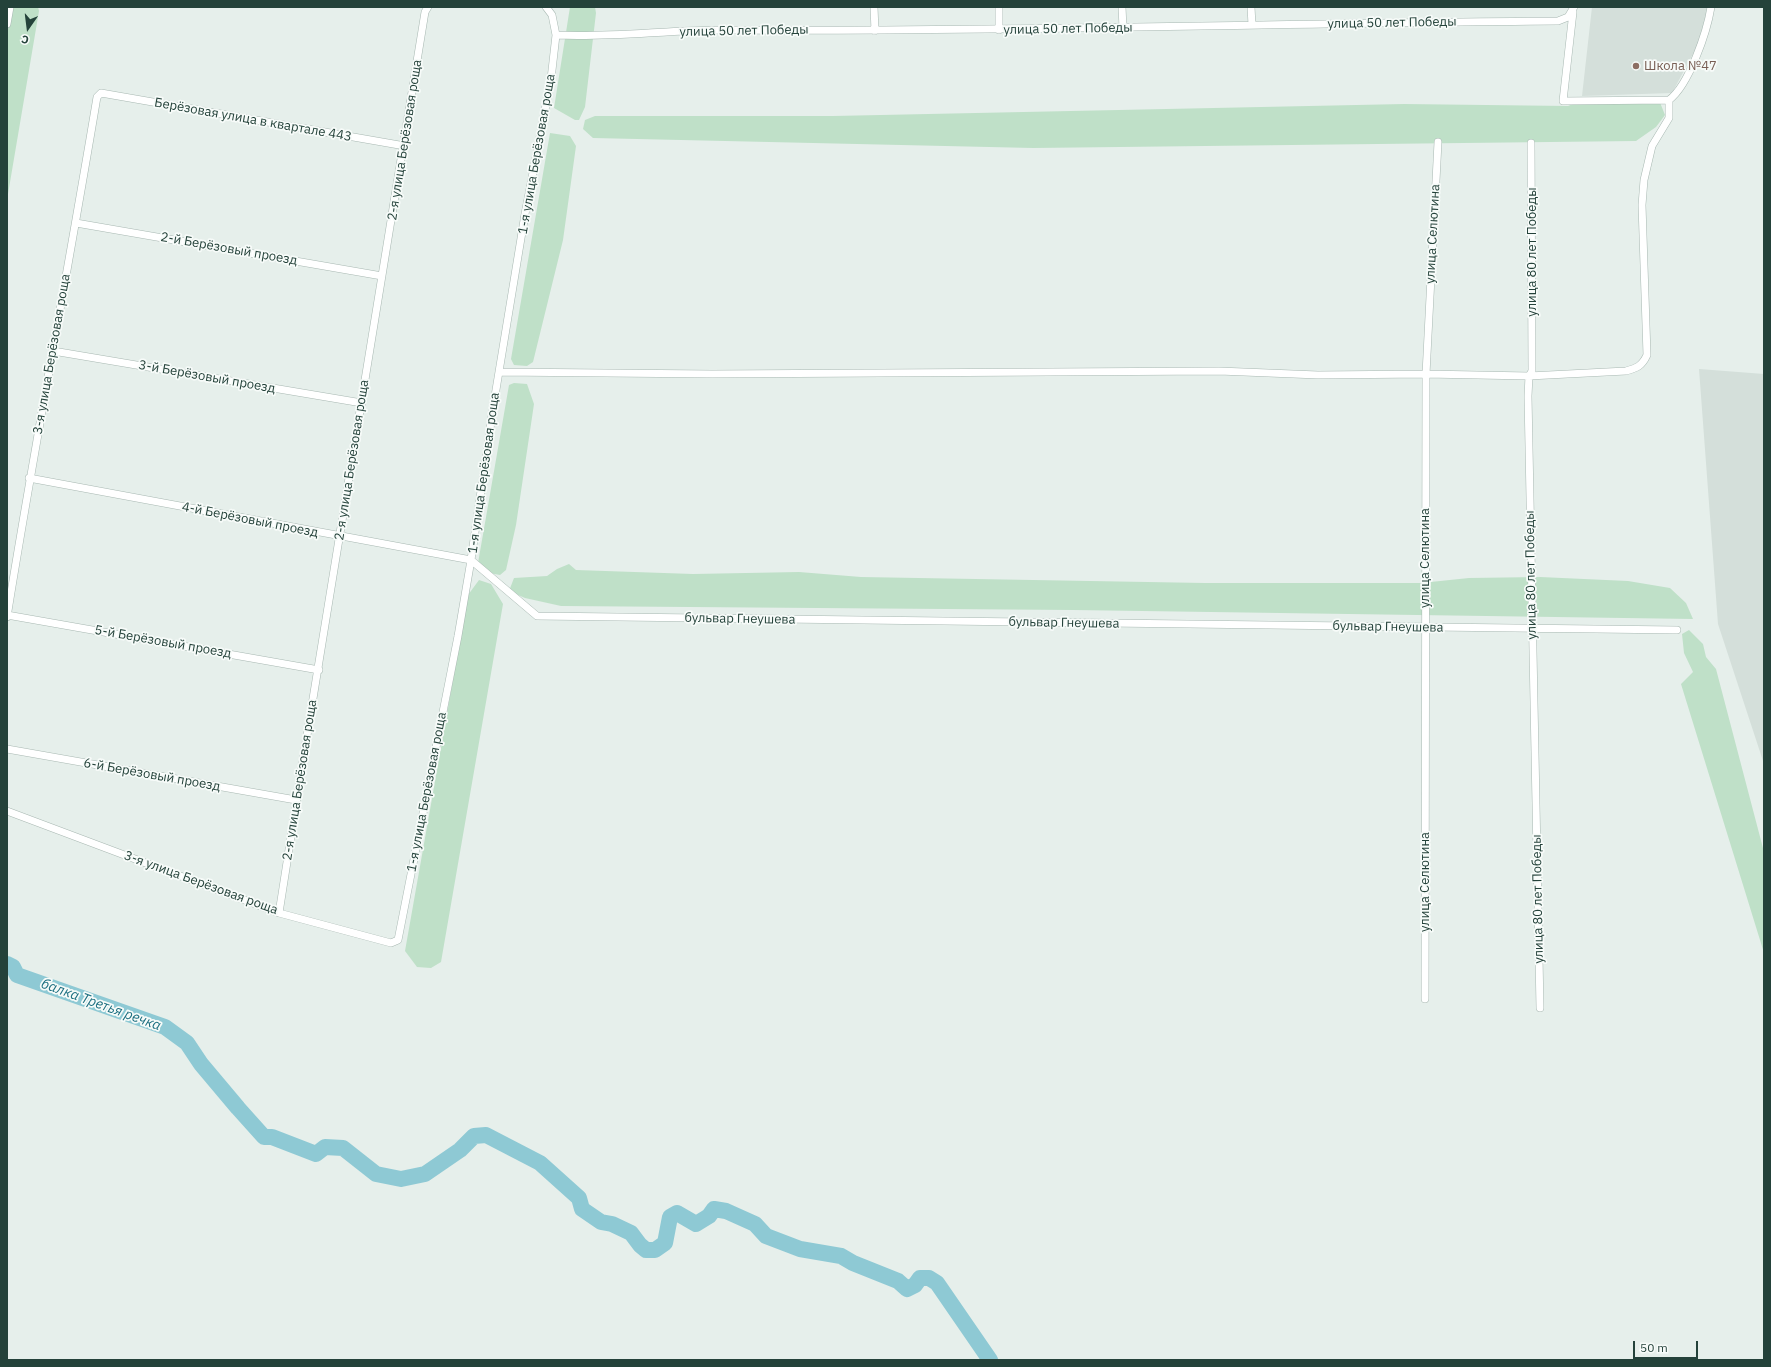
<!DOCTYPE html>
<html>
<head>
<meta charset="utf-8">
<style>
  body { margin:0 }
  #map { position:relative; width:1771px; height:1367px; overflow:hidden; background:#e6efeb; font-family:"IBM Plex Sans",sans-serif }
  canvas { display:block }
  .frame { position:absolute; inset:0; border:8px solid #24423a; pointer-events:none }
  .north { position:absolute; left:8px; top:8px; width:40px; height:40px; -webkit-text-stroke:3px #f7fbf9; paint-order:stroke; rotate:194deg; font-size:11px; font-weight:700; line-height:16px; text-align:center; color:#24423a }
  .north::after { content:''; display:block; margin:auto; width:14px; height:18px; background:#24423a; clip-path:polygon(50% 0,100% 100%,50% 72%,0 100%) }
  .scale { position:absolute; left:1633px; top:1341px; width:65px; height:18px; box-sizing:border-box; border:2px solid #24423a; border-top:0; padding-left:5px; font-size:12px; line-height:14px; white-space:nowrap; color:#24423a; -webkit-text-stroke:3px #f7fbf9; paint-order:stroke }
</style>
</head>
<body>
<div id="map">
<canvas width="1771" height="1367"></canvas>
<div class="frame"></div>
<div class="north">С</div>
<div class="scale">50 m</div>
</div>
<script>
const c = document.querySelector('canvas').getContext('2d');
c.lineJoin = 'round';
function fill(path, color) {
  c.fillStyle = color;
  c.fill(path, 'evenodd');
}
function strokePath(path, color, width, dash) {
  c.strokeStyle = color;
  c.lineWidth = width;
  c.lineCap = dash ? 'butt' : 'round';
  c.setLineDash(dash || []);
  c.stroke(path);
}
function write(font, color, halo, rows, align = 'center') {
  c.font = font + ' "IBM Plex Sans",sans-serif';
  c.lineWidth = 3.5;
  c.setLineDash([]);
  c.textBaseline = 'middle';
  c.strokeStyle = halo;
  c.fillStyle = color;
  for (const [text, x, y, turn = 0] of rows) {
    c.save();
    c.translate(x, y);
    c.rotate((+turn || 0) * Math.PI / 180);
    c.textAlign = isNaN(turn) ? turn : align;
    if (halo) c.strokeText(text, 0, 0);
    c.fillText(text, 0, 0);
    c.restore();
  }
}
const built = new Path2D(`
  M1592,7H1708L1701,39L1672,93L1582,96Z
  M1699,369L1764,374V764L1718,624Z`);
const green = new Path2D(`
  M12,7H38L39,11L7,200V34Z
  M570,7H595L596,13L585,107L579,120H575L554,108Z
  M1659,100L1665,115L1656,127L1636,141L1033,148L593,138L583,129L585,120L595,116H833L1404,104L1568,106L1578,102Z
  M550,133L570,136L576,146L563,240L533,362L527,366L514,365L511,359Z
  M514,383L527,384L534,404L516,525L506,570L500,575L489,573L478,563L509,385Z
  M569,564L576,570L693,574L799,572L861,577L1205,583H1421L1469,578L1540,577L1628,581L1670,588L1686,603L1693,619L1073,610L561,606L525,598L509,591L514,578L547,576L557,569Z
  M479,580L491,584L503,604L441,962L431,968L417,967L405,951L468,595Z
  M1689,630L1703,644L1706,657L1716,669L1764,852V953L1681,684L1693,672L1684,653L1682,634Z`);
const river = new Path2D(`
  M7,964L13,967L17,975L165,1027L187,1043L201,1064L238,1108L264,1137H272L316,1154L325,1147L343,1148L376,1174L401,1179L425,1174L460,1150L474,1136L486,1135L540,1163L579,1198L582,1209L601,1222L612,1224L631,1233L640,1245L646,1250H655L665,1243L670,1217L677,1213L696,1224L709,1216L714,1209L726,1211L755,1224L766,1236L800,1249L841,1256L853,1263L898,1281L907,1289L915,1285L920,1278H929L937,1283L990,1360`);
const street = new Path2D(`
  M874,7L875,31
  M999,7V30
  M1122,7L1123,28
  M1251,7L1252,25
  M1573,12L1563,101L1669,100
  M7,24L10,7
  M556,35C615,38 673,29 732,30C1007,32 1282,23 1558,21L1568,17L1574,7
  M1531,143L1532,371L1529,376L1528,396L1540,1008
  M76,223L382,276
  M53,351L362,403
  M499,372L712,374L1219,371L1318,375L1426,374L1529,376L1626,371C1637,368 1642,366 1647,355L1642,205L1644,180L1652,146L1669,118V100C1689,85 1707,32 1711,7
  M29,478L471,560L537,616L1677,630
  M7,615L319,670
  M7,617C35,443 68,271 97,97L101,93L405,146
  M7,749L296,800
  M7,811L279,913L391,943L398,940L458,636L471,560L493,408L525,214L551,79L556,35L552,15L546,7
  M279,913C325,612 379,312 425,12L428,7
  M1425,999L1426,374L1438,142`);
const markers = [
  [1636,66,4,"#8d6e63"]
];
const streetNames = [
  ["улица 50 лет Победы",1392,23,-1],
  ["улица 50 лет Победы",1068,29,-1],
  ["улица 50 лет Победы",744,31,-1],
  ["Берёзовая улица в квартале 443",253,120,10],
  ["2-я улица Берёзовая роща",405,140,-81],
  ["1-я улица Берёзовая роща",537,154,-80],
  ["улица Селютина",1433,234,-87],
  ["2-й Берёзовый проезд",229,249,10],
  ["улица 80 лет Победы",1532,252,-90],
  ["3-я улица Берёзовая роща",52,354,-80],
  ["3-й Берёзовый проезд",207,377,10],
  ["2-я улица Берёзовая роща",352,460,-81],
  ["1-я улица Берёзовая роща",484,473,-82],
  ["4-й Берёзовый проезд",250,520,11],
  ["улица Селютина",1425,558,-90],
  ["улица 80 лет Победы",1531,575,-91],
  ["бульвар Гнеушева",740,619,1],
  ["бульвар Гнеушева",1064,623,1],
  ["бульвар Гнеушева",1388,627,1],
  ["5-й Берёзовый проезд",163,642,10],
  ["6-й Берёзовый проезд",152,775,10],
  ["2-я улица Берёзовая роща",300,780,-81],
  ["1-я улица Берёзовая роща",427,792,-79],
  ["улица Селютина",1425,882,-90],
  ["3-я улица Берёзовая роща",201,883,20],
  ["улица 80 лет Победы",1538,899,-91]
];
const educationNames = [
  ["Школа №47",1644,66]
];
const waterNames = [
  ["балка Третья речка",101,1005,20]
];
fill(built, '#d4dfda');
fill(green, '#bfe0c8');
strokePath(river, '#8ec9d4', 16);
strokePath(street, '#a8b8b2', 8);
strokePath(street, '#fff', 7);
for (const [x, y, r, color] of markers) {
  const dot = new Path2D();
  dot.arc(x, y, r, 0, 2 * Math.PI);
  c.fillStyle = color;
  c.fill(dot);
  strokePath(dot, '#f7fbf9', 1.5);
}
write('13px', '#24423a', '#f7fbf9', streetNames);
write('13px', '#785e54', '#f7fbf9', educationNames, 'left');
write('italic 14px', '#1c6f80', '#f7fbf9', waterNames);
</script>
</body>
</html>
